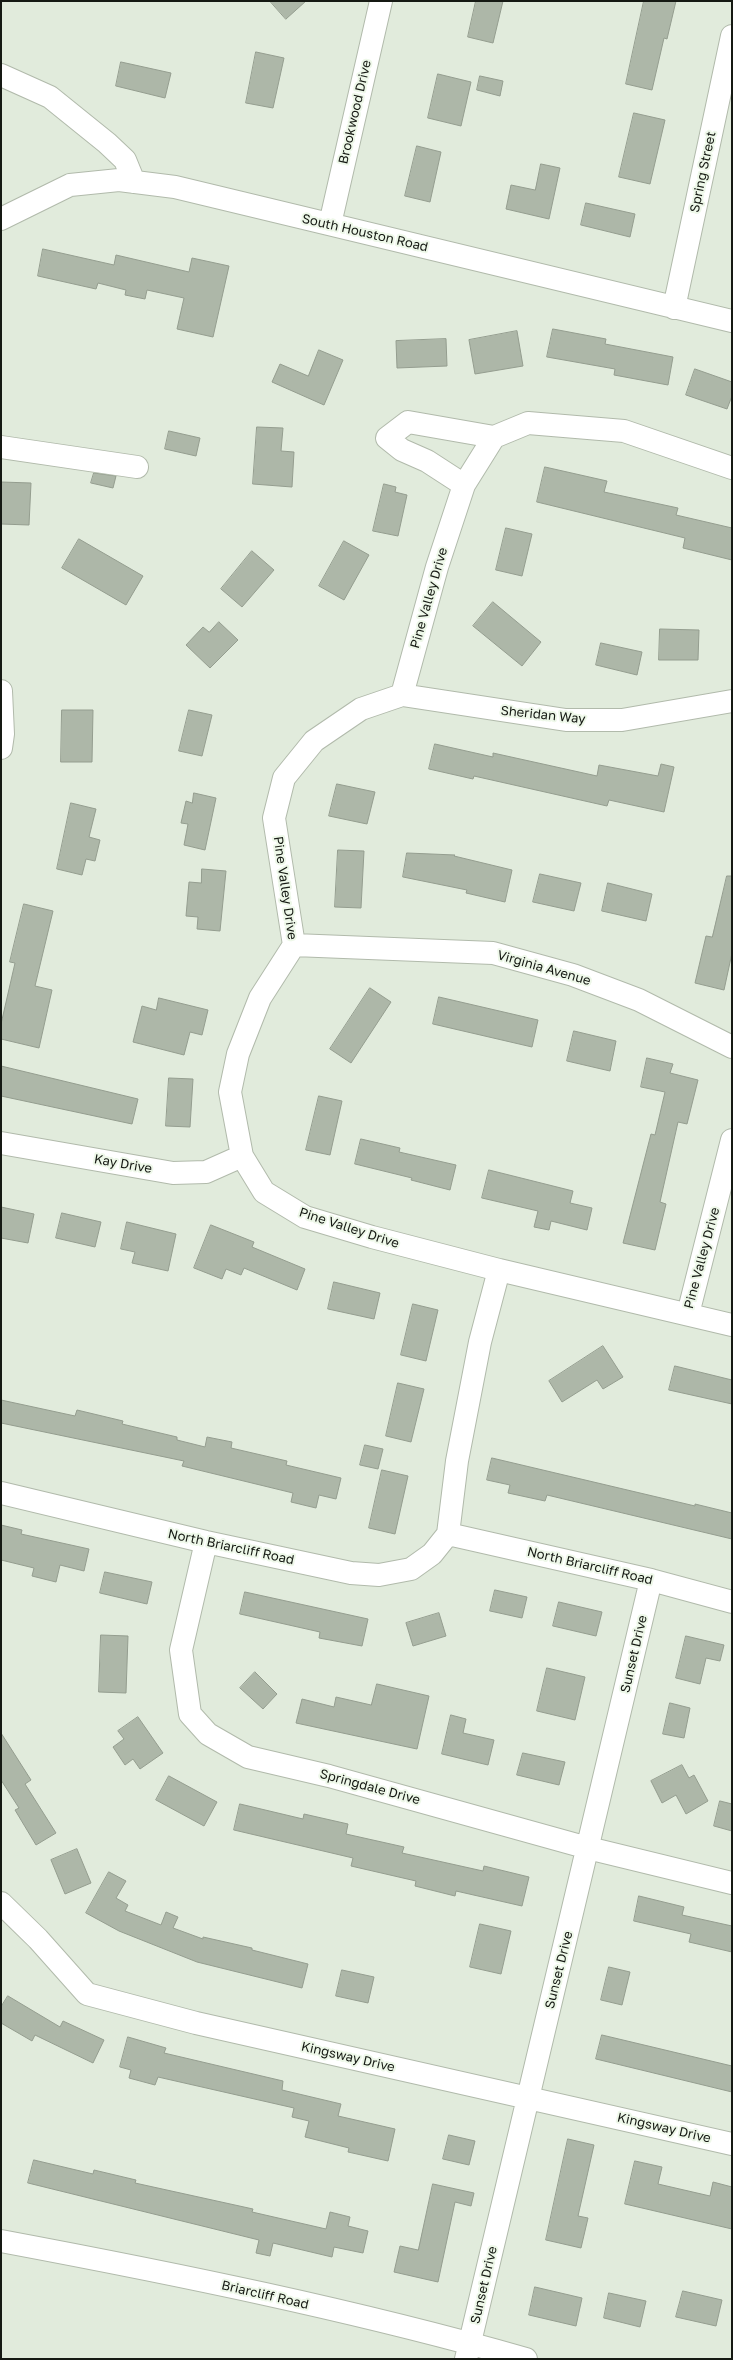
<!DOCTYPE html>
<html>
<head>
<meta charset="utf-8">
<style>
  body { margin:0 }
  #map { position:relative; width:733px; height:2360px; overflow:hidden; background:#e1ebdc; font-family:"Golos Text",sans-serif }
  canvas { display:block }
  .frame { position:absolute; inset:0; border:2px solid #151913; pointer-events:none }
</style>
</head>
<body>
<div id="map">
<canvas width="733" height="2360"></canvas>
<div class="frame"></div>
</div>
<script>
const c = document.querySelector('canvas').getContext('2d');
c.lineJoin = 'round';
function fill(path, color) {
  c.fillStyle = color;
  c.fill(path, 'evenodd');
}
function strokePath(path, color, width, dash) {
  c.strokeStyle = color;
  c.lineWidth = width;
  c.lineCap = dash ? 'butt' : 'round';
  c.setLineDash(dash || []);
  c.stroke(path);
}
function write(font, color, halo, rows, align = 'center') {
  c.font = font + ' "Golos Text",sans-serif';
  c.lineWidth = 4;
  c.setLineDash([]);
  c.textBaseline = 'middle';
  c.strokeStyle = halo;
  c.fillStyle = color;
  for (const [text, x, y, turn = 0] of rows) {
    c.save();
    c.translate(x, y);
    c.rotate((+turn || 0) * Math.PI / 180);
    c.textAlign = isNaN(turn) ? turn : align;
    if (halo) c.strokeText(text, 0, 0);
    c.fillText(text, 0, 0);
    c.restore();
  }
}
const building = new Path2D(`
  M270,1H306L286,19Z
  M476,1H503L493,43L468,37Z
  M644,1H676L667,39L664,38L652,90L626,84Z
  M256,52L284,58L273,108L246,103Z
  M121,62L171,73L165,98L116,86Z
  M438,74L471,82L461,126L428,118Z
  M480,76L503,81L500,96L477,90Z
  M634,113L665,120L650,184L619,177Z
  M417,146L441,152L430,202L405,196Z
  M541,164L560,168L549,219L506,209L511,185L535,190Z
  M586,203L635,214L630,237L581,225Z
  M43,249L114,265L116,255L189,272L192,258L229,266L213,337L177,329L184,298L147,290L145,299L125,295L126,290L98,283L96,289L38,276Z
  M553,329L606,339L605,344L673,357L668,385L614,375L615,369L547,357Z
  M517,331L523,366L475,374L469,340Z
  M446,339L447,366L397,368L396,341Z
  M319,350L343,360L324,405L272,382L280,364L308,376Z
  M695,369L732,382V396L727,409L686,395Z
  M257,427L283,428L281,451L294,452L292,487L253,484Z
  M169,431L200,438L196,456L165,449Z
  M545,467L607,481L604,492L678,508L676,515L732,528V560L683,548L685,538L537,502Z
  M94,473L116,476L113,488L91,483Z
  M1,482L31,483L29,525L1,524Z
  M384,484L396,487L395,492L407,495L398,536L373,531Z
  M506,528L532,534L522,576L496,570Z
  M79,539L143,576L126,605L62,568Z
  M344,541L369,555L344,600L319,586Z
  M252,551L274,570L242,607L221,589Z
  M493,602L541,642L522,666L473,626Z
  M219,622L238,640L210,668L186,645L203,627L209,632Z
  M660,629L699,630L698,660H659Z
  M601,643L642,652L637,675L596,665Z
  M62,710H93L92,762H61Z
  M189,710L212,715L202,756L179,751Z
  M435,744L493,757V753L597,776L599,765L658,776L661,764L674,767L664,812L609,800L607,806L474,776L473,779L429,769Z
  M337,784L375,792L367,824L329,816Z
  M194,793L216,798L205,850L184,845L188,824L181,823L186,801L192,803Z
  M71,803L96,809L89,837L100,840L95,861L86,859L82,875L57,869Z
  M338,850L364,851L361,908L335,907Z
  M407,853L455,855L454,856L512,870L505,902L466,893L467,890L403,877Z
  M202,869L226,871L220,931L197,929L198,917L186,916L189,882L201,883Z
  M540,874L581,883L574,911L533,902Z
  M727,876H732V953L724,990L695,983L706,936L712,937Z
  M608,883L652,894L646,921L602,911Z
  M24,904L53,911L35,986L52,990L39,1048L1,1039V1024L15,963L10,962Z
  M370,988L391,1002L351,1063L330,1049Z
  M439,997L538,1020L532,1047L433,1024Z
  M159,998L208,1010L202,1035L190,1032L184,1055L133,1042L142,1006L156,1010Z
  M574,1031L616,1041L610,1071L567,1061Z
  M647,1058L673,1064L670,1073L698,1080L687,1124L678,1122L660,1202L666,1204L655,1250L623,1243L651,1134L655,1135L665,1092L641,1087Z
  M1,1066L138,1099L132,1124L1,1096Z
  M169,1078L193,1079L190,1127L166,1126Z
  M319,1096L342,1101L330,1155L306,1150Z
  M361,1139L400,1148L399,1152L456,1165L450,1190L411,1180L412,1178L355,1164Z
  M489,1170L573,1191L570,1203L592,1208L587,1230L551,1221L549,1230L534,1227L538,1211L482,1198Z
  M1,1207L34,1214L28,1243L1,1238Z
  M62,1213L101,1222L95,1247L56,1238Z
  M127,1222L176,1234L168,1271L132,1263L135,1252L121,1249Z
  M211,1225L254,1242L252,1247L305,1269L297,1290L244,1268L241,1275L226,1269L222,1279L194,1268Z
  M334,1282L380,1293L374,1319L328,1309Z
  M413,1304L438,1310L426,1361L401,1355Z
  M603,1346L623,1377L603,1389L597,1380L562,1402L549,1381Z
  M675,1366L732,1380V1404L669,1390Z
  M398,1383L424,1389L411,1442L386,1436Z
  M1,1400L75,1416L77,1410L123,1421L122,1424L177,1437V1440L205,1447L207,1437L232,1442L231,1448L287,1461L286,1465L341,1478L336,1499L319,1495L316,1508L291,1502L293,1493L182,1466L184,1461L1,1423Z
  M365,1445L383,1449L378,1469L360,1465Z
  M492,1458L695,1506V1504L732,1513V1539L547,1495L545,1501L508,1493L510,1485L487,1480Z
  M382,1470L408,1476L395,1534L369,1528Z
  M1,1525L22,1530L21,1534L89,1549L84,1571L60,1565L56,1582L32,1576L34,1568L1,1560Z
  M105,1572L152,1582L147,1604L100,1593Z
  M495,1590L527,1597L522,1618L490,1611Z
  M245,1592L368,1619L362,1646L319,1638L320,1632L240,1614Z
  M559,1602L602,1612L596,1636L553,1626Z
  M439,1613L446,1636L413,1646L406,1623Z
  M101,1635L128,1636L126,1693L99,1692Z
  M686,1636L724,1645L720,1661L706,1658L700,1684L676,1678Z
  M547,1668L585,1677L575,1720L537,1711Z
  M255,1672L277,1694L263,1709L240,1688Z
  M377,1684L429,1696L417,1749L296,1723L302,1699L334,1707L336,1697L371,1705Z
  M670,1703L690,1708L684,1738L663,1734Z
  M451,1715L466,1719L463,1733L494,1740L488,1765L442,1754Z
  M138,1717L163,1753L140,1769L133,1759L125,1765L113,1747L124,1739L118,1731Z
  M1,1733L31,1780L25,1784L56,1833L36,1845L15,1810L19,1808L1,1780Z
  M523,1753L565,1762L559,1785L517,1775Z
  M682,1765L689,1778L694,1775L708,1801L686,1814L676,1795L662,1803L651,1781Z
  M169,1776L217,1802L204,1826L156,1800Z
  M720,1801L732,1804V1831L714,1826Z
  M240,1804L303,1819L304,1814L348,1824L346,1834L404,1847L402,1853L483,1871L484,1866L529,1877L522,1906L456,1891L455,1896L415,1886L416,1881L351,1866L353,1858L234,1830Z
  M77,1849L91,1883L65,1894L51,1860Z
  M109,1872L126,1881L116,1898L128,1905L125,1911L161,1925L166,1912L178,1917L173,1928L203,1939V1937L252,1948V1950L308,1964L302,1988L197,1962L119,1931L86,1913Z
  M639,1896L684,1907L682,1915L732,1926V1952L689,1942L691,1934L634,1921Z
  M480,1924L511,1931L501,1974L470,1967Z
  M609,1967L630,1972L622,2005L601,2000Z
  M342,1970L374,1977L368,2003L336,1996Z
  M8,1996L60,2027L63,2021L104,2040L93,2063L35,2035L32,2041L1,2023V2007Z
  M602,2035L732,2066V2092L596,2059Z
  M128,2037L166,2048L164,2053L283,2081L282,2090L341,2104L338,2116L395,2129L388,2161L348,2152L349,2148L305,2137L309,2121L292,2117L294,2108L158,2077L155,2085L129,2078L131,2070L120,2067Z
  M449,2135L475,2141L469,2165L443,2159Z
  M568,2139L594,2145L578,2216L588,2218L581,2248L546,2240Z
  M34,2160L93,2174L94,2170L136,2180L135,2183L253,2209L252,2212L326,2229L330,2212L350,2217L348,2226L368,2231L363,2253L334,2247L332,2257L273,2243L270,2256L256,2253L259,2240L28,2183Z
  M635,2161L662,2167L658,2184L710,2196L713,2182L732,2187V2229L625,2204Z
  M433,2184L474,2193L471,2206L455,2202L438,2282L394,2272L400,2246L418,2250Z
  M535,2287L582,2298L576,2326L529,2315Z
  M683,2291L722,2300L716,2326L676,2317Z
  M609,2293L646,2301L640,2327L604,2318Z`);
const minor = new Path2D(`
  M1,75L50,97L107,143L125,160L134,182
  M1,219L70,185L119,180L175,187L732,321
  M330,224L381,1
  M674,308L732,36
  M1,447L137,467
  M732,468L624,431L528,423L494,437L464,485L437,567L402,695L361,709L314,741L284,778L274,818L294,945L260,998L238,1054L230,1092L242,1156L264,1192L305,1217L372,1237L499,1270L732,1325
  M464,485L427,461L402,450L387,438L408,422L494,437
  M1,691L3,734L1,748
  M402,695L566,720H622L732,701
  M294,945L493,953L573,975L639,1000L732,1047
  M1,1143L173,1173L206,1172L242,1156
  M688,1314L732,1140
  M1,1493L206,1542L351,1573L379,1575L411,1569L432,1554L448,1534L457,1461L480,1342L499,1270
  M448,1534L651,1580L732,1602
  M206,1542L181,1650L190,1714L208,1734L248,1757L329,1776L588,1848L732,1883
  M1,1903L38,1939L87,1994L196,2023L732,2144
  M1,2241C177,2274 354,2310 526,2359
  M466,2359L651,1580`);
const streetNames = [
  ["Brookwood Drive",355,112,-77],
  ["Spring Street",703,172,-78],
  ["South Houston Road",365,233,13],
  ["Pine Valley Drive",429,598,-74],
  ["Sheridan Way",543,715,6],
  ["Pine Valley Drive",285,888,82],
  ["Virginia Avenue",544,968,16],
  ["Kay Drive",123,1164,10],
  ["Pine Valley Drive",349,1228,18],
  ["Pine Valley Drive",702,1258,-75],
  ["North Briarcliff Road",231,1547,12],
  ["North Briarcliff Road",590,1566,13],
  ["Sunset Drive",634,1654,-77],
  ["Springdale Drive",370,1787,15],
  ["Sunset Drive",559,1970,-76],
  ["Kingsway Drive",348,2057,13],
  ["Kingsway Drive",664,2128,13],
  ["Sunset Drive",484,2285,-77],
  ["Briarcliff Road",265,2295,13]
];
fill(building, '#adb7a8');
strokePath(building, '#949d8f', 1);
strokePath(minor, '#b1baab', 24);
strokePath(minor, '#fff', 22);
write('13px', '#151913', '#eef8e9', streetNames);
</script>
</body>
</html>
